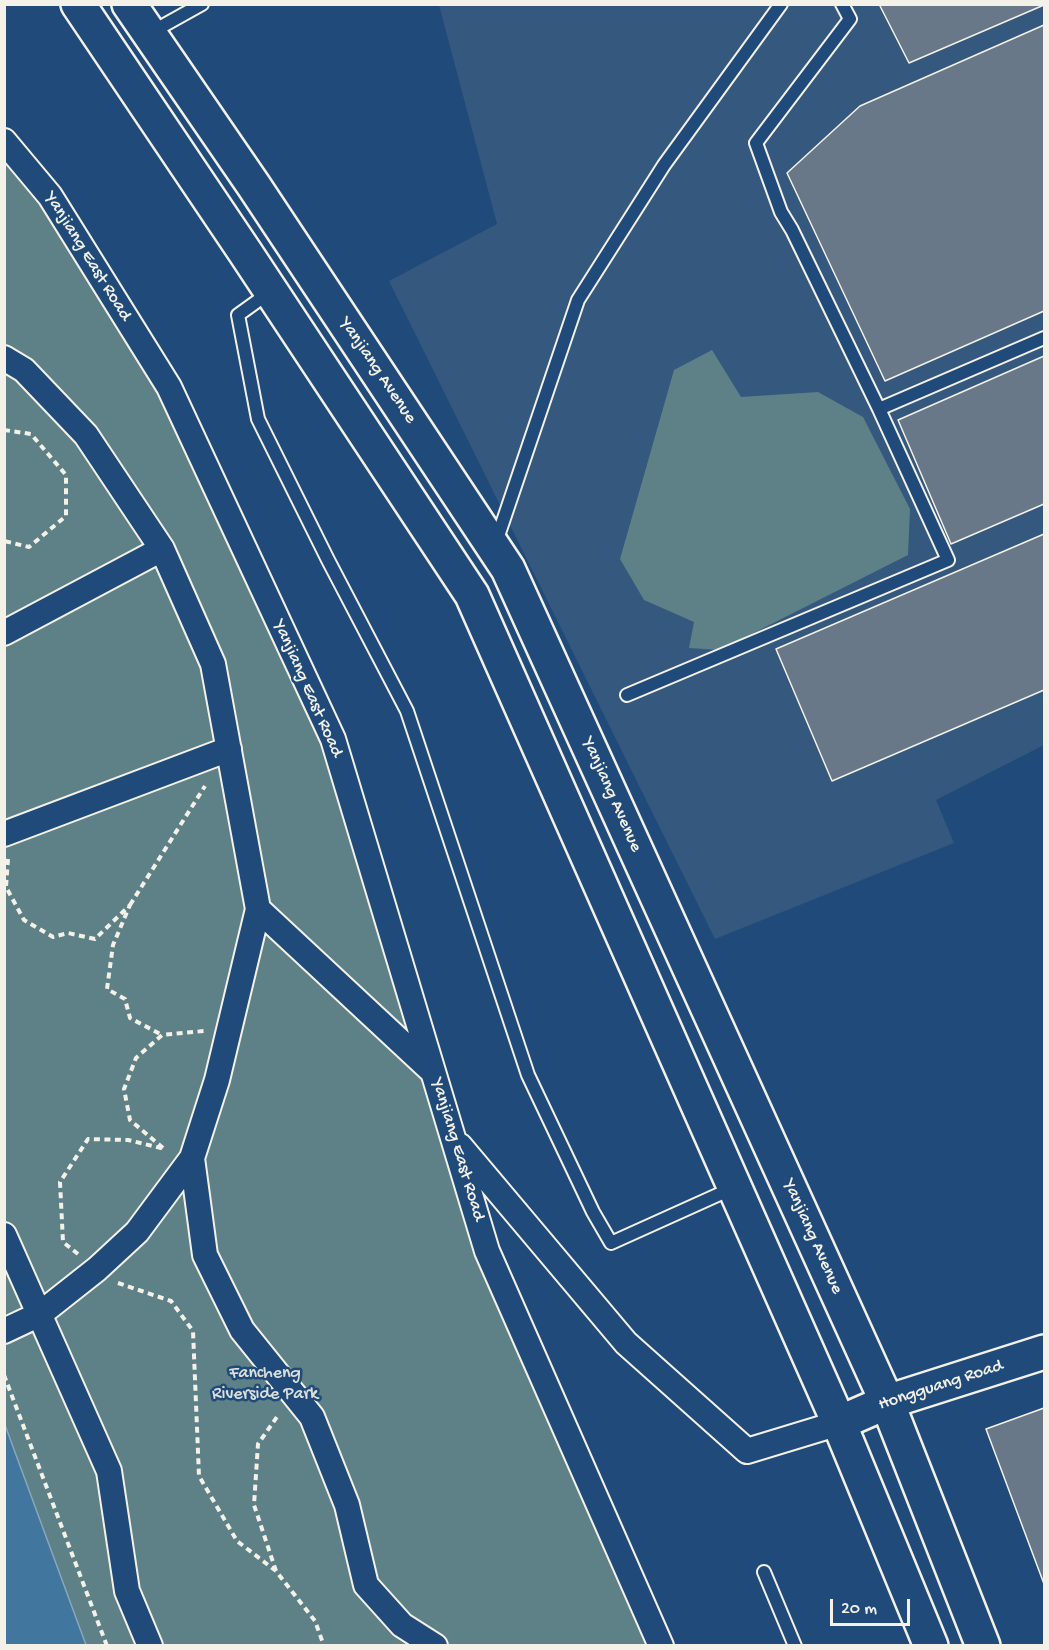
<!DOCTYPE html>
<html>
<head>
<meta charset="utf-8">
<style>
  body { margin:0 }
  #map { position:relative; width:1049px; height:1650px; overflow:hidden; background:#1f4a7a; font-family:"Gochi Hand",sans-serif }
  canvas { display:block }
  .frame { position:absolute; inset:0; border:6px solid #f4f1e8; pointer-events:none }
  .scale { position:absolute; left:830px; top:1599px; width:80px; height:27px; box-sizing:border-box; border:3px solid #f4f1e8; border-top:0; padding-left:8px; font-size:18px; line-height:21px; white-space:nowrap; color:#f4f1e8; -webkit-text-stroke:4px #1f4a7a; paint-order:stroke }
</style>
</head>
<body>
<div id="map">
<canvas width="1049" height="1650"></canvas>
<div class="frame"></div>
<div class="scale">20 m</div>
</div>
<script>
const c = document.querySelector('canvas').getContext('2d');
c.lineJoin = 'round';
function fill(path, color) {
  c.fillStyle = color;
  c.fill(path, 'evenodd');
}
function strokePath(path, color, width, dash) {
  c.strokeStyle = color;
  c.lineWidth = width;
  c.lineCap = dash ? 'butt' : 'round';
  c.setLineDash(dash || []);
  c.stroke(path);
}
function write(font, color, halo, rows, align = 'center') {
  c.font = font + ' "Gochi Hand",sans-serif';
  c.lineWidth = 5;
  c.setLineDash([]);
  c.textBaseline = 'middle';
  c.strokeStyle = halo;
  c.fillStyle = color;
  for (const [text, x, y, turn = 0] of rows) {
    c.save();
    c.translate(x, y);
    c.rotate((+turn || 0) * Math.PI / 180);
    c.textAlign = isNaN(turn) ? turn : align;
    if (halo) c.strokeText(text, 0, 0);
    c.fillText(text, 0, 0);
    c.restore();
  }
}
const built = new Path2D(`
  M439,5H1044V745L936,800L954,843L715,939L389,281L497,224Z`);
const green = new Path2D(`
  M5,141L169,387L333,739L487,1251L661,1645H86L5,1425Z
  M712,350L741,397L818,392L863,417L910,509L908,555L720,650L689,648L694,622L644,600L620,559L674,370Z`);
const water = new Path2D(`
  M5,1425L86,1645H5Z`);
const building = new Path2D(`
  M879,4H1044V5L909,63Z
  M1044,25V311L885,381L787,173L860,106Z
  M1044,356V504L951,544L898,420Z
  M1044,534V690L832,781L776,649Z
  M1044,1408V1584L986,1429Z`);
const path = new Path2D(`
  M4,430L31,434L66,475V516L29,547L4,541
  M8,859L6,887L24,920L53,937L68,933L95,939L130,905L113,945L107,989L125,999L130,1018L162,1035
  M130,905L205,786
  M163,1148L130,1120L124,1089L136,1058L162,1035L204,1031
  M78,1254L63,1242L60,1182L88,1139L128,1140L165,1149
  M118,1283L171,1301L193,1331L199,1476L237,1541L276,1571L315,1621L324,1646
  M4,1375L107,1646
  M276,1571L254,1505L258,1444L279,1414`);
const lane = new Path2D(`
  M842,4L850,19L756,143L781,212L792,230L879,409
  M150,33L202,4
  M270,292L238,315L258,419L328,560L407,711L528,1075L593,1212L611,1243L733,1188
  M496,542L578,300L664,165L781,4
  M627,695L948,560L879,409L1044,338
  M764,1572L795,1646`);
const street = new Path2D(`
  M4,141L50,196L169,387L333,739L487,1251L661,1646
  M4,358L24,370L86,435L162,549L213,664L258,909L217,1080L192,1158L205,1255L242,1330L312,1417L347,1505L366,1585L402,1625L435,1646
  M4,633L162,549
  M4,834L229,749
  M258,909L432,1071
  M460,1146L626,1343L747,1451L839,1423
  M4,1235L109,1471L127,1591L150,1646
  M4,1331L40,1314L97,1269L137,1232L192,1158`);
const secondary = new Path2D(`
  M78,4L245,252L472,595L839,1423L931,1646
  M129,4L254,186L508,569L887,1402L983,1646
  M839,1423L887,1402L1044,1352`);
const streetNames = [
  ["Yanjiang East Road",87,257,58],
  ["Yanjiang Avenue",377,371,56],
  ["Yanjiang East Road",307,689,66],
  ["Yanjiang Avenue",611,795,66],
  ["Yanjiang East Road",457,1150,73],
  ["Yanjiang Avenue",812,1237,66],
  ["Hongguang Road",941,1386,-18]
];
const parkNames = [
  ["Fancheng",265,1374],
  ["Riverside Park",265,1395]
];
fill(built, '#35587e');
fill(green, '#5d8186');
fill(water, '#41769e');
strokePath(water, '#89a7bc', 1.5);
fill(building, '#687888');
strokePath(building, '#f4f1e8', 1.5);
strokePath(lane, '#f4f1e8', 16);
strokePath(street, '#f4f1e8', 28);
strokePath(secondary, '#f4f1e8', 38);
strokePath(path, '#f4f1e8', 4, [6, 4.5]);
strokePath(lane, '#1f4a7a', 12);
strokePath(street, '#1f4a7a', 24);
strokePath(secondary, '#1f4a7a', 33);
write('18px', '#f4f1e8', '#1f4a7a', streetNames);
write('18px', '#dde0d9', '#1f4a7a', parkNames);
</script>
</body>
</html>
